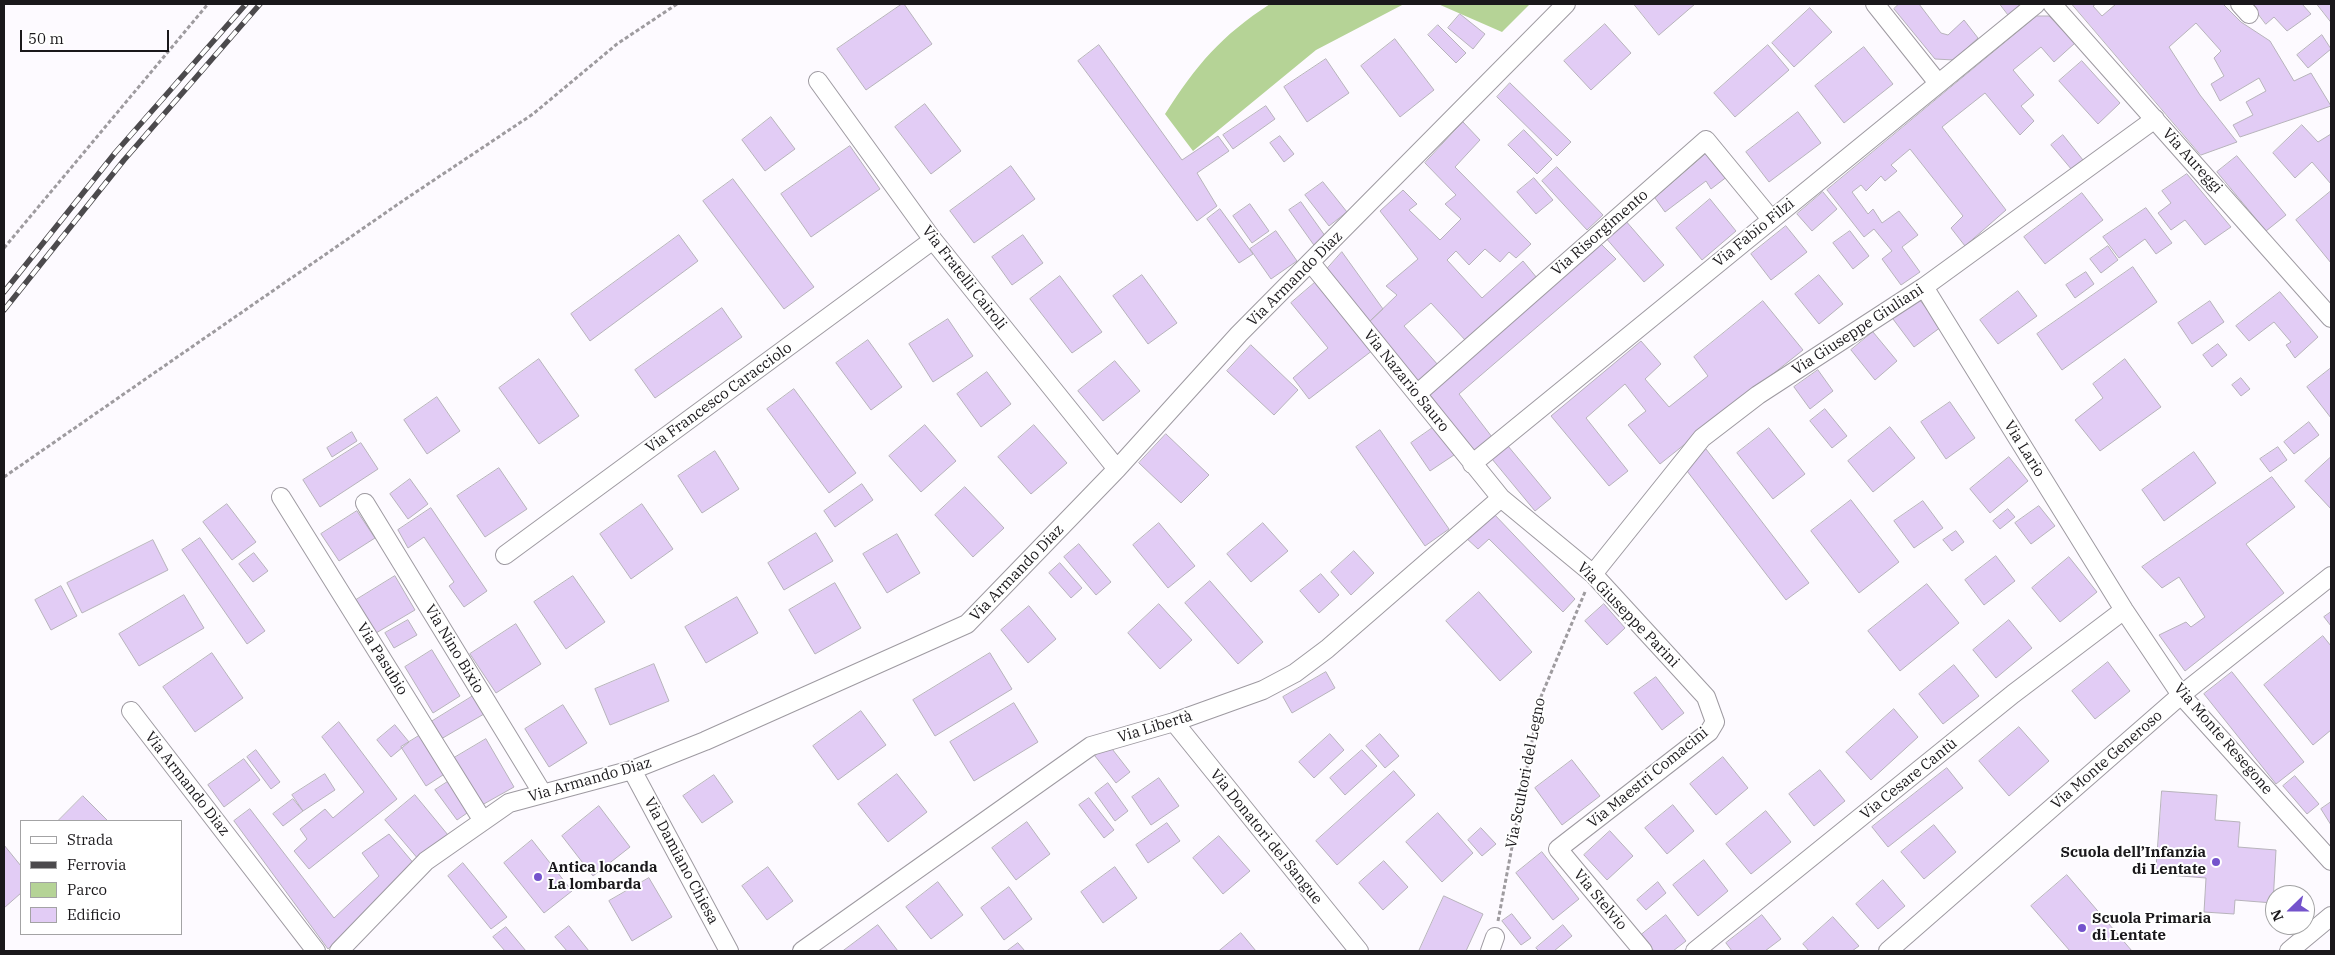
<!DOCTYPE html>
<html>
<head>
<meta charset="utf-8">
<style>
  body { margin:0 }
  #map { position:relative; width:2335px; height:955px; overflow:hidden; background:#fdfaff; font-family:"IBM Plex Serif",serif }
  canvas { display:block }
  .frame { position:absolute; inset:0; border:5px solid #1a181b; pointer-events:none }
  .legend { position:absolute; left:20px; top:820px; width:162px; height:115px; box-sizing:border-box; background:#fff; border:1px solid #a3a3a4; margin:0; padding:6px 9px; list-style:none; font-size:15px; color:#1a181b }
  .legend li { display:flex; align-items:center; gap:10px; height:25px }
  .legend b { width:25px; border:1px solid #a3a3a4 }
  .north { position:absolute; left:2265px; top:885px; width:50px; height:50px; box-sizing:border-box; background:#fff; border:1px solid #a3a3a4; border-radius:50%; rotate:248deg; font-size:14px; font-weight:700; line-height:20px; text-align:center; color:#1a181b }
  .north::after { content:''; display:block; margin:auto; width:18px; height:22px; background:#7453cc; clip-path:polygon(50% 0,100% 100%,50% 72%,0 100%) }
  .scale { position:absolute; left:20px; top:30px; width:149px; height:22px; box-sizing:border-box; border:2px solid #1a181b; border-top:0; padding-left:6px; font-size:15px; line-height:18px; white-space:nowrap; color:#1a181b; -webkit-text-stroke:4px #fff; paint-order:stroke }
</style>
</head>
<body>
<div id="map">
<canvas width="2335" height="955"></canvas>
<div class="frame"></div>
<ul class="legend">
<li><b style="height:6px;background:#fff"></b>Strada</li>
<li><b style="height:6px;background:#4c4a4d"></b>Ferrovia</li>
<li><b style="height:14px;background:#b5d396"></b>Parco</li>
<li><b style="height:14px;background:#e2ccf5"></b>Edificio</li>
</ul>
<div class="north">N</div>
<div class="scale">50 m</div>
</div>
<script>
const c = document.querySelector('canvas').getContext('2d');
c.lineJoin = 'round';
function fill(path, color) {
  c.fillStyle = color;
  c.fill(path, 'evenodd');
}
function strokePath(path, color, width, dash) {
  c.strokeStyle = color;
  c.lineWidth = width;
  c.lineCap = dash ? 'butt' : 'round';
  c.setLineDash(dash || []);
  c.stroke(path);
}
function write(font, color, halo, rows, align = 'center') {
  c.font = font + ' "IBM Plex Serif",serif';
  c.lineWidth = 4;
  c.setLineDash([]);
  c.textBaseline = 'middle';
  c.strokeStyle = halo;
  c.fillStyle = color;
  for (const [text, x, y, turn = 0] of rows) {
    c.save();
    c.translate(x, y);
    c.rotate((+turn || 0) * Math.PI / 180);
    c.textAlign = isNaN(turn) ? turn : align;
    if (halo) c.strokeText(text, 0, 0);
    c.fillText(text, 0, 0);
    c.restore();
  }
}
const green = new Path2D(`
  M1270,4H1404L1316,50L1193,151L1165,114C1197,64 1221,36 1270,4Z
  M1438,4H1530L1502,32Z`);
const building = new Path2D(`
  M902,4H904L932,44L866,90L837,49Z
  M1634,4H1695L1659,35Z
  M1899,4H1919L1941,33L1948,35L1964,20L1978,38L1954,60L1935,59L1894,9Z
  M2000,4H2027L2010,17Z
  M2072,4H2096L2093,6L2102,16L2116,4H2223L2241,22L2270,41L2294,81L2311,73L2331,106L2240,137L2233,125L2253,115L2246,102L2266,91L2259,78L2220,101L2211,84L2224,76L2214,58L2221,51L2196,23L2169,47L2200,95L2237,142L2201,155Z
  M2251,4H2302L2311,14L2287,31L2274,17L2266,24Z
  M2317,4H2331V22Z
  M1810,8L1832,32L1794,67L1772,43Z
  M1460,14L1485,34L1473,49L1448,28Z
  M2037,16H2049L2075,43L2054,62L2041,47L2013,70L2034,95L2021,106L2034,121L2020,135L1985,93L1942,127L2006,210L1965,246L1951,228L1963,216L1910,149L1891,165L1897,171L1885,181L1881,176L1866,191L1861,185L1852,192L1868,214L1873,209L1882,223L1899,211L1918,235L1902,247L1920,272L1901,285L1882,259L1892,251L1874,229L1864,237L1827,190Z
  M1605,24L1631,53L1591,90L1564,61Z
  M1438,25L1466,53L1456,63L1428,35Z
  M2322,35L2331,49L2308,68L2297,55Z
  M1395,39L1434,90L1400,117L1361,66Z
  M1099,45L1182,160L1218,136L1229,151L1197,173L1217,206L1197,221L1078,61Z
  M1768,45L1789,70L1735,117L1714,93Z
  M1864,47L1893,84L1844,123L1815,86Z
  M1326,59L1349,93L1307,122L1284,87Z
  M2082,61L2120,103L2098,124L2059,81Z
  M1510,83L1571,142L1557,156L1497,97Z
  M925,104L961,151L931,174L895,127Z
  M1266,106L1275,119L1233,149L1223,135Z
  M1798,112L1821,143L1769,182L1746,152Z
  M771,117L795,149L765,171L742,140Z
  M1463,122L1480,140L1455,167L1531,244L1516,258L1509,252L1500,262L1485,249L1469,265L1456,251L1447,260L1482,298L1523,261L1537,278L1466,341L1431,303L1404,326L1438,365L1419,384L1369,322L1397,295L1386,286L1418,259L1380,211L1403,190L1417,204L1409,210L1440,240L1461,219L1445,204L1456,195L1425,163Z
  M2302,125L2318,142L2331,134V184L2312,162L2295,178L2273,153Z
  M1524,130L1552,159L1537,174L1508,145Z
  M2063,135L2083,160L2072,170L2051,145Z
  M1280,136L1294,154L1284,162L1270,143Z
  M850,146L880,189L811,237L781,194Z
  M1707,153L1728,176L1711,189L1706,181L1665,212L1655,198Z
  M2237,156L2286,215L2266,231L2217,172Z
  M1011,166L1035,199L974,243L950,211Z
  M1557,167L1603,215L1587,230L1542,181Z
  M2187,174L2231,227L2205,245L2185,220L2171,230L2158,213L2171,203L2162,191Z
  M1534,178L1553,200L1536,214L1517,192Z
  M733,179L814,287L784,309L703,201Z
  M1323,182L1347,212L1329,226L1305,195Z
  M2331,191V263L2296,220Z
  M1823,192L1837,209L1812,231L1797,214Z
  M2082,193L2103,220L2045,264L2024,237Z
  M1710,199L1736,231L1702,260L1676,228Z
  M1301,202L1328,240L1316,248L1289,210Z
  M1250,204L1269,231L1252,243L1233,216Z
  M2146,208L2172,243L2156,254L2145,239L2119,258L2103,237Z
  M1220,209L1253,254L1239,263L1207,219Z
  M1625,220L1664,265L1644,282L1605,237Z
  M1786,226L1807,252L1771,280L1751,254Z
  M1276,231L1297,261L1271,279L1250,249Z
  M1850,231L1869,256L1853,269L1833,243Z
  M679,235L698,261L590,341L571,314Z
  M1023,235L1043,263L1012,285L992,257Z
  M1599,242L1616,259L1459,394L1492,437L1474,452L1427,391Z
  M2108,246L2118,260L2101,273L2090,259Z
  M1342,252L1383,309L1369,322L1327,269Z
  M2133,267L2157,302L2062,370L2037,334Z
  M2086,272L2094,284L2075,298L2066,285Z
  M1142,275L1177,323L1148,344L1113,296Z
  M1819,275L1843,304L1819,324L1795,294Z
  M1060,276L1102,332L1072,353L1030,299Z
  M1318,280L1373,350L1309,399L1293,378L1328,348L1291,303Z
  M2018,291L2037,316L1998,344L1980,320Z
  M2280,292L2318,337L2295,358L2286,345L2291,342L2274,322L2249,341L2236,326Z
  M1919,299L1941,327L1914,347L1893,319Z
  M1763,301L1803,350L1660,464L1628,425L1646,411L1625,384L1586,418L1628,471L1609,486L1551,416L1641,341L1661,364L1645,379L1669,407L1708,376L1694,357Z
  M2210,301L2224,322L2192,344L2178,323Z
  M722,308L742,337L655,398L635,370Z
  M948,319L973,356L933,382L909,344Z
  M1873,332L1897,361L1875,380L1851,350Z
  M868,340L902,387L871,410L836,363Z
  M2218,344L2227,355L2212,367L2203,355Z
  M1251,345L1298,390L1274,415L1227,371Z
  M539,359L579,416L539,444L499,388Z
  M2125,359L2161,407L2100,451L2075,420L2103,398L2093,384Z
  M1115,361L1140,391L1103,421L1078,391Z
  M2331,368V418L2307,387Z
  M1818,370L1833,391L1810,409L1794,387Z
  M987,372L1011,404L981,427L957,394Z
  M2241,378L2250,389L2241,396L2232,385Z
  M794,389L856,473L829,493L767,409Z
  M437,397L460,431L427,454L404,420Z
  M1950,402L1975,438L1946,459L1921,422Z
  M1825,409L1847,436L1832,448L1810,421Z
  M2309,422L2319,435L2294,454L2284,442Z
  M925,425L956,461L921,492L889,456Z
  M1034,425L1067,463L1031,494L998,457Z
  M1434,427L1454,455L1430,471L1411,443Z
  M1890,427L1915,458L1873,492L1848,461Z
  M1769,428L1805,474L1773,499L1737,453Z
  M1380,430L1449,529L1425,546L1356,447Z
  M352,432L357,441L332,457L327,448Z
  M1166,434L1209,475L1181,503L1139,463Z
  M361,443L378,469L320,507L303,480Z
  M1508,446L1551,498L1535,511L1492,459Z
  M2278,447L2287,460L2270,472L2260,459Z
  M1706,449L1809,583L1786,600L1684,467Z
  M715,451L739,489L702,513L678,476Z
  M2194,452L2216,483L2164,521L2142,490Z
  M2009,457L2028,481L1990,513L1970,489Z
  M2331,457V509L2305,481Z
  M499,468L527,509L485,537L457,496Z
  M2272,477L2295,507L2246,544L2284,593L2185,671L2159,635L2186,622L2191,627L2205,617L2179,577L2162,588L2142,567Z
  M410,479L428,504L408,519L390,494Z
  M862,484L873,500L835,527L824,511Z
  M965,487L1004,528L973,557L935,515Z
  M1851,500L1899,562L1859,593L1811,531Z
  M1923,501L1943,528L1914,548L1894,521Z
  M227,504L256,542L232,560L203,522Z
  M642,504L673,549L631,579L600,534Z
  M2039,506L2055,526L2031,544L2015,523Z
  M431,508L487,591L464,607L449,586L454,582L424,537L408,548L398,530Z
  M2008,509L2015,517L2000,529L1993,521Z
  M357,511L375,538L339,561L321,534Z
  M1493,513L1575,599L1563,612L1489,539L1478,549L1465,537Z
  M1159,523L1195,566L1168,588L1133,545Z
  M1263,523L1288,551L1251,582L1227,554Z
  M1956,531L1964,542L1952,551L1943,540Z
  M816,533L833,561L784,590L768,563Z
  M897,534L920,573L887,593L863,554Z
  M200,538L265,631L247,644L182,550Z
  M153,540L168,570L82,613L67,583Z
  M1079,544L1111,582L1096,595L1064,557Z
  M1354,551L1374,573L1351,595L1331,572Z
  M254,553L268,571L253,582L239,564Z
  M1996,556L2015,581L1984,605L1965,580Z
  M2069,557L2097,592L2060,622L2032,588Z
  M1060,563L1082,588L1071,598L1049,573Z
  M1321,574L1339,595L1319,613L1300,591Z
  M395,576L415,610L376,633L356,600Z
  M573,576L605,622L566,649L534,602Z
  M1210,581L1263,642L1238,664L1185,603Z
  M835,583L861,628L815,654L789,610Z
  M1927,584L1959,623L1900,671L1868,631Z
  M61,586L77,616L51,630L35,600Z
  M1479,592L1532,652L1500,681L1446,621Z
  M184,595L204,628L139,666L119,634Z
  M737,597L758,633L706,663L685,627Z
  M1159,604L1192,640L1160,669L1128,633Z
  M1604,604L1625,628L1607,645L1585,621Z
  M1029,606L1056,639L1028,663L1001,630Z
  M2331,612V626L2324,617Z
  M408,620L417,635L394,648L385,633Z
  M2009,620L2032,648L1996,678L1973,650Z
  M516,624L541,664L496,693L470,654Z
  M2323,636L2331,646V730L2313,745L2264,685Z
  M432,650L460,696L433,713L405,667Z
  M212,653L243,698L195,732L163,687Z
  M990,653L1012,689L935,736L913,700Z
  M2108,662L2130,691L2095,719L2072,691Z
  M654,664L669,701L610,725L595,689Z
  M1954,665L1979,696L1943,724L1919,694Z
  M1326,672L1335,688L1292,713L1283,697Z
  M2232,672L2304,762L2276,784L2204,694Z
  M1656,677L1684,713L1662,730L1634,693Z
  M473,696L484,714L441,739L431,722Z
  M1014,703L1038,742L974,781L950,742Z
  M563,705L587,743L549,767L525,729Z
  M1894,709L1918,737L1871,780L1846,752Z
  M861,711L886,745L838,780L813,746Z
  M339,722L397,799L309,869L294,851L307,839L300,829L325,809L333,818L364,792L322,737Z
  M395,725L409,742L391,757L377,740Z
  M2019,727L2049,761L2009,796L1979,761Z
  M422,734L446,773L426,786L401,747Z
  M1330,734L1344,750L1314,778L1299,762Z
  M1380,734L1399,756L1385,768L1366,746Z
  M486,739L514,787L482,805L454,758Z
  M1109,745L1130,772L1116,783L1095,756Z
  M256,750L280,782L271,789L247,757Z
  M1362,750L1377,766L1345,795L1330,778Z
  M1723,757L1748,788L1716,815L1690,784Z
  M244,759L260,780L224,807L208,785Z
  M1572,760L1600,796L1562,825L1535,788Z
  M1947,768L1963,788L1888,847L1872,827Z
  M1820,770L1845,801L1814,826L1789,794Z
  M1394,771L1415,795L1337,865L1316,841Z
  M325,774L335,790L303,811L292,795Z
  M897,774L927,812L888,842L858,804Z
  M714,775L733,802L702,823L683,796Z
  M2295,776L2319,804L2307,814L2283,786Z
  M1159,778L1179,806L1151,825L1132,797Z
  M449,781L470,811L457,820L435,790Z
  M1108,783L1128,811L1115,821L1095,793Z
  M2162,791L2217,795L2215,820L2240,822L2238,847L2276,850L2273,903L2235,900L2234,914L2204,912L2206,878L2156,874Z
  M415,795L448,835L419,860L385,820Z
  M83,796L108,821H58Z
  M1089,798L1114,830L1104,838L1079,805Z
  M293,799L303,811L283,826L273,814Z
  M2331,802V825L2321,809Z
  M1673,805L1694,831L1667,854L1645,828Z
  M599,806L630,847L593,876L562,836Z
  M250,809L334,918L379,876L362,853L389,834L415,865L328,949L234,821Z
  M1766,811L1791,842L1751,874L1726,844Z
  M1438,813L1473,853L1442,882L1406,842Z
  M1027,822L1050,854L1016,880L992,848Z
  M1167,823L1180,841L1148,863L1136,845Z
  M1934,825L1956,852L1924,879L1901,852Z
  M1481,828L1496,844L1482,856L1468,840Z
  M1610,831L1633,856L1607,880L1584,855Z
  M1219,836L1250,871L1223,894L1193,858Z
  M532,840L572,891L544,913L504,863Z
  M4,845L21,866V893L4,908Z
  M1542,852L1579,899L1553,920L1516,873Z
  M1704,860L1728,891L1698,916L1673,885Z
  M1384,861L1408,887L1383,910L1359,883Z
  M463,863L507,917L491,929L448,876Z
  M768,867L793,901L767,920L742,886Z
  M1115,867L1137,898L1103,923L1081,892Z
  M2067,875L2132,951H2070L2031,906Z
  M649,878L672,917L632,941L609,901Z
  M1883,880L1905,906L1878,929L1856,904Z
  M938,882L963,915L931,939L906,907Z
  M1658,882L1666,893L1646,910L1637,900Z
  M1009,887L1032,919L1004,940L981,908Z
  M1444,896L1483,914L1466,951H1419Z
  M1512,914L1531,938L1521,945L1502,921Z
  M1666,915L1686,941L1673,951H1654L1641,935Z
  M1762,915L1781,939L1765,951H1732L1726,943Z
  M1833,917L1859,946L1852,951H1809L1803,944Z
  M878,925L898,951H843Z
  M1563,925L1572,936L1554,951H1539L1536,948Z
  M569,926L589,951H567L555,937Z
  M506,927L526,951H505L493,937Z
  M1241,933L1256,951H1219Z
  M1018,943L1025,951H1007Z`);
const path = new Path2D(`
  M4,248L208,4
  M4,477L404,200L533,114L617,44L677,4
  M1498,921L1540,699L1585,592`);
const street = new Path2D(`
  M1875,4L1938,83
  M2052,4L2331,318
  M2240,4L2249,14
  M818,81L933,240L1117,469
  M1311,263L1501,498L1593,574L1706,697L1715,722L1709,732L1558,849L1643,951
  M1924,287L2124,610L2181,695L2331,861
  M1417,394L1706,140L1771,219
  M1472,464L2036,4
  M281,497L483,821
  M365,503L543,794
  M505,555L933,240
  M1593,574L1702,438L1758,395L1924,287L2155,119
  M131,711L316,951
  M1174,722L1359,951
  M632,770L729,951
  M339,951L426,861L509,803L632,770L705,741L967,624L1117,469L1239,334L1566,4
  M802,951L1091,746L1174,722L1263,690L1295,673L1327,649L1501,498
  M1490,951L1495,937
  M1695,951L2013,694L2124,610
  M1888,951L2181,695L2331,576
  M2289,951L2331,916`);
const rail = new Path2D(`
  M4,292L115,153L246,4
  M4,310L124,160L260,4`);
const markers = [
  [2216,862,5,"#7453cc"],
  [538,877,5,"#7453cc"],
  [2082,928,5,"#7453cc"]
];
const streetNames = [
  ["Via Aureggi",2192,161,48],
  ["Via Risorgimento",1600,233,-41],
  ["Via Fabio Filzi",1754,233,-39],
  ["Via Fratelli Cairoli",964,278,52],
  ["Via Armando Diaz",1295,279,-45],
  ["Via Giuseppe Giuliani",1858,330,-33],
  ["Via Nazario Sauro",1406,381,51],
  ["Via Francesco Caracciolo",719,398,-36],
  ["Via Lario",2024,449,58],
  ["Via Armando Diaz",1017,573,-46],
  ["Via Giuseppe Parini",1628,615,46],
  ["Via Nino Bixio",454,649,59],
  ["Via Pasubio",382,659,58],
  ["Via Libertà",1155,727,-17],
  ["Via Monte Resegone",2223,739,49],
  ["Via Monte Generoso",2107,760,-41],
  ["Via Scultori del Legno",1526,773,-79],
  ["Via Maestri Comacini",1648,778,-39],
  ["Via Cesare Cantù",1909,779,-39],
  ["Via Armando Diaz",590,780,-16],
  ["Via Armando Diaz",187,784,52],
  ["Via Donatori del Sangue",1266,837,51],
  ["Via Damiano Chiesa",681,861,62],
  ["Via Stelvio",1600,900,50]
];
const poiNames = [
  ["Scuola dell’Infanzia",2206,853,"right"],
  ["di Lentate",2206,870,"right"],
  ["Antica locanda",548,868],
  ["La lombarda",548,885],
  ["Scuola Primaria",2092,919],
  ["di Lentate",2092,936]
];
fill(green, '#b5d396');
fill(building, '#e2ccf5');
strokePath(building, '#b7b3bb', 1);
strokePath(street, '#9e9aa1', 20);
strokePath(path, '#9e9b9f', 3, [4, 2.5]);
strokePath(street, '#fff', 18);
strokePath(rail, '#4c4a4d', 5.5);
strokePath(rail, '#fff', 4, [11]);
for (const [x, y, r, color] of markers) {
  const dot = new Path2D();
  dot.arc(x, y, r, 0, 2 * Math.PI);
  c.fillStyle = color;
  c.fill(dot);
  strokePath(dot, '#fff', 2);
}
write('15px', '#1a181b', '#fff', streetNames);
write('bold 15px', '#1a181b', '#fff', poiNames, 'left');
</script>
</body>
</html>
